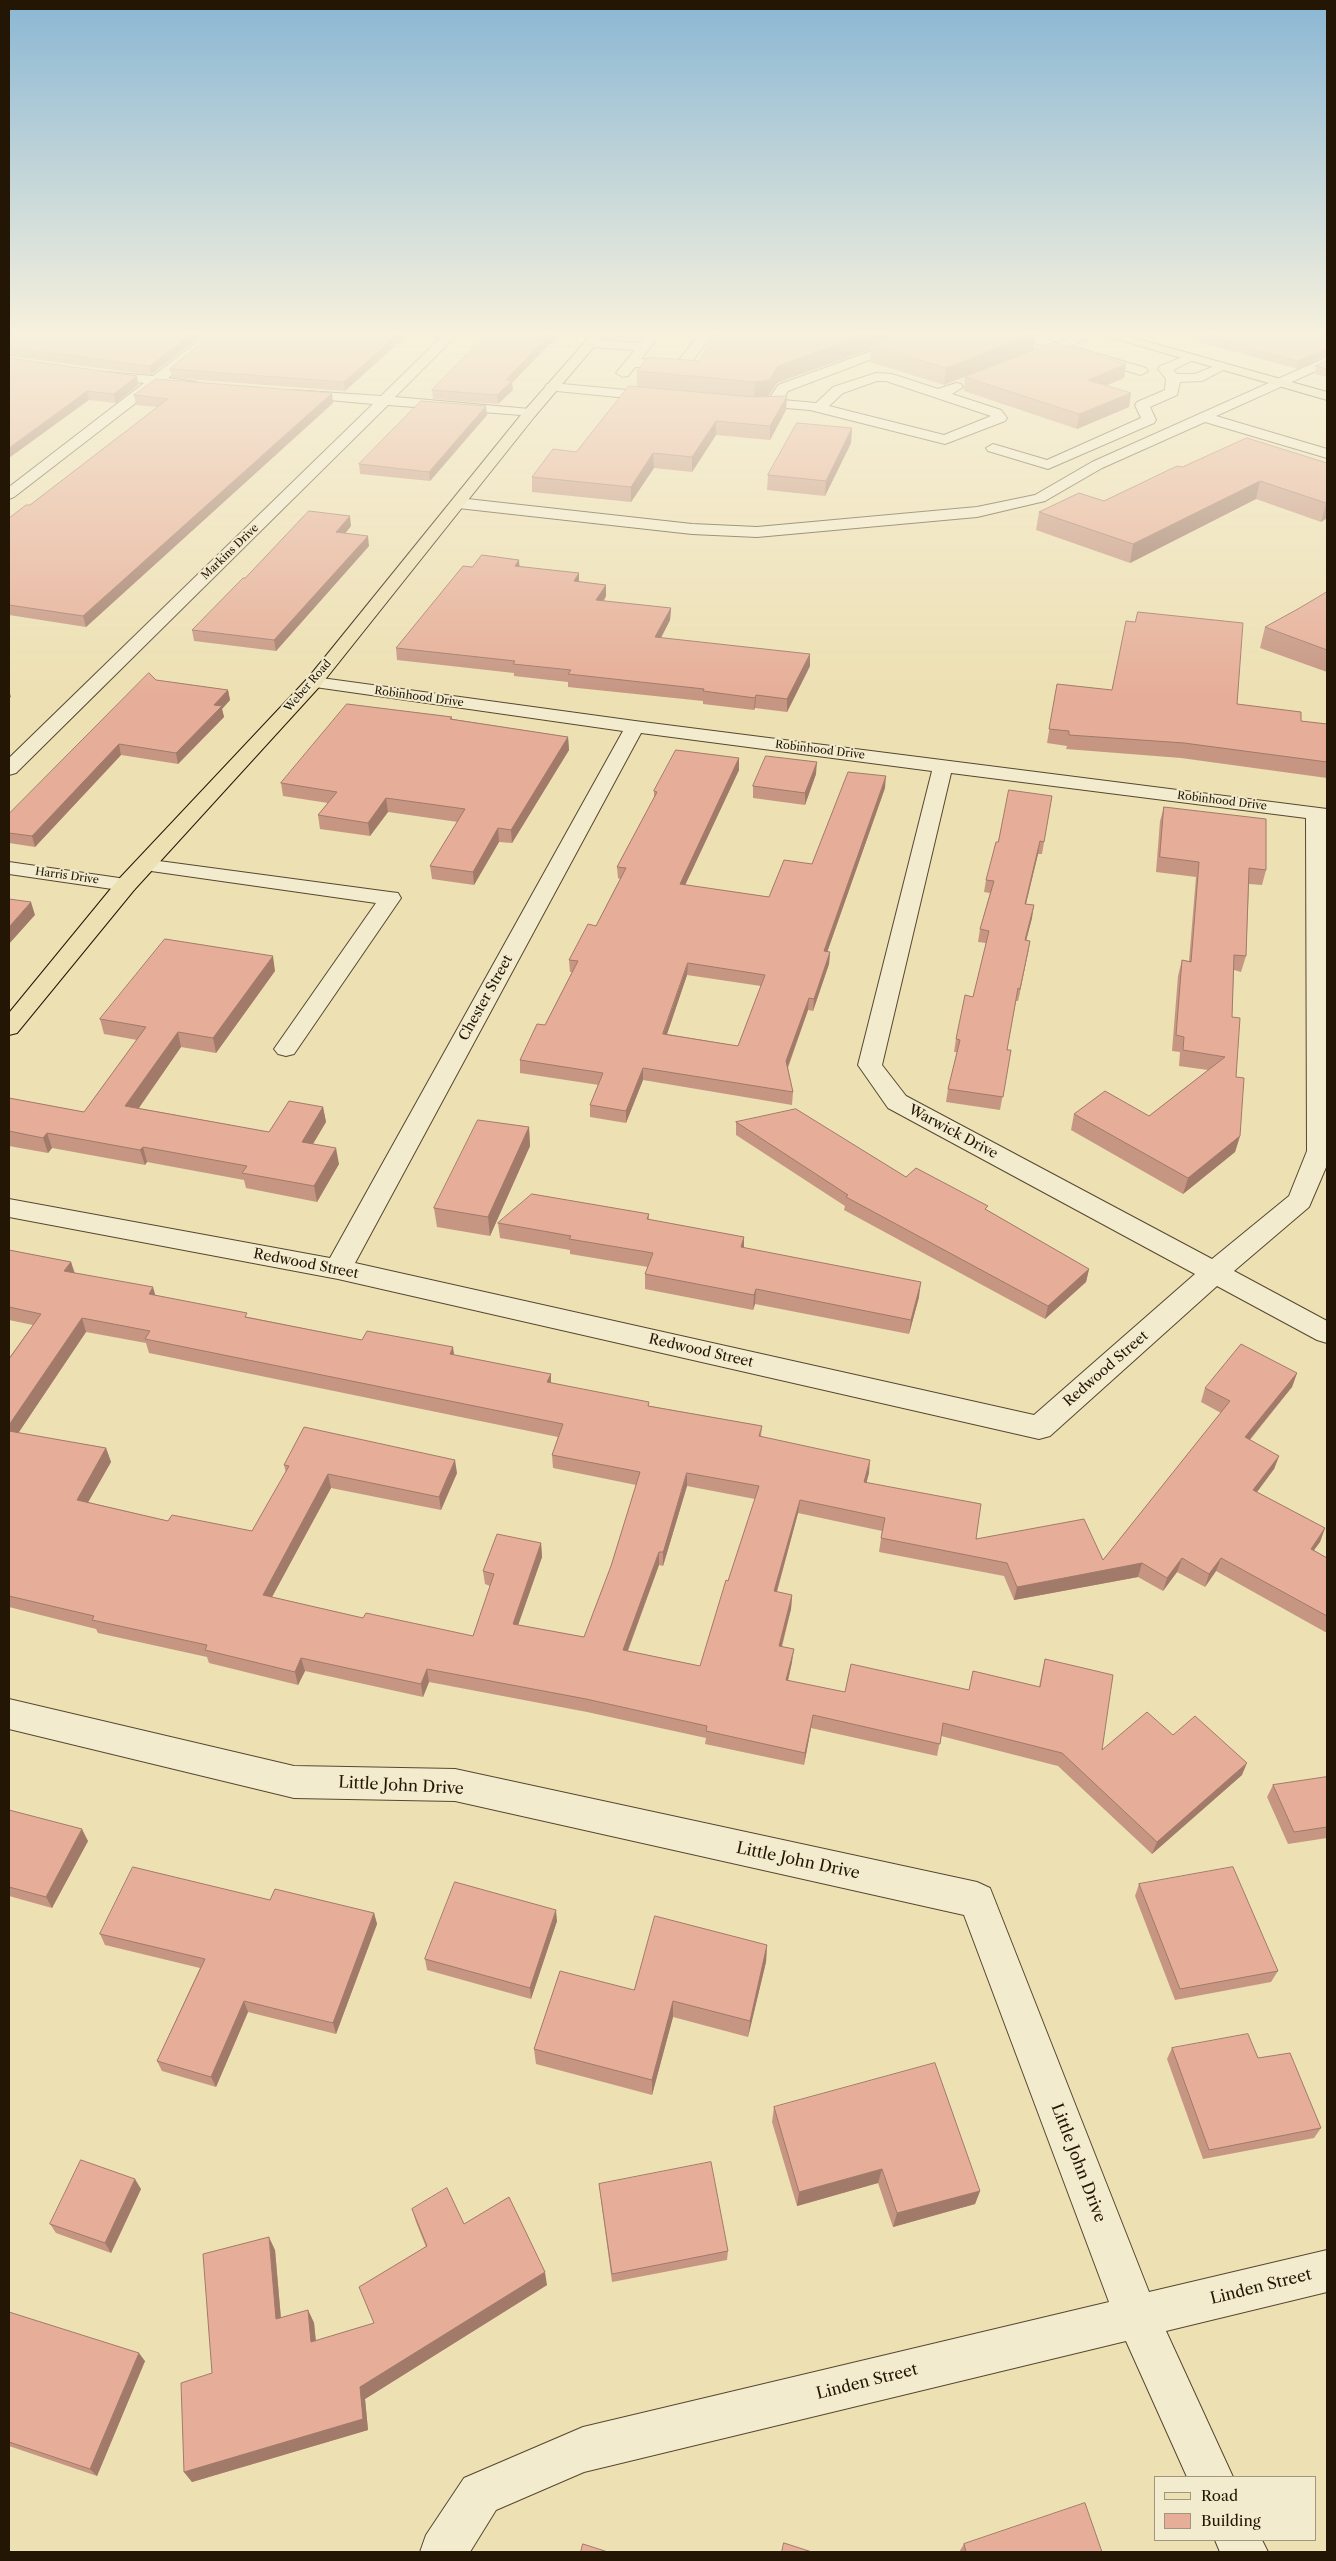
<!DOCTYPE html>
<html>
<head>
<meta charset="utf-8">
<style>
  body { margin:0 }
  #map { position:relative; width:1336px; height:2561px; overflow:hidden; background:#ede0b3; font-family:"Libre Caslon Text",serif }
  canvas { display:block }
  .frame { position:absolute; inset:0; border:10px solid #231605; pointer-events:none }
  .legend { position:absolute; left:1154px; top:2476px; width:162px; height:65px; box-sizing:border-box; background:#f3ebce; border:1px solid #a0967e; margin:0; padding:6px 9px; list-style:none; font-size:15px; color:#231605 }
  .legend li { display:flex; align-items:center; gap:10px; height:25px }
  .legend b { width:25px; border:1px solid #a0967e }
</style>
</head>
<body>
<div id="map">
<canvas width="1336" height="2561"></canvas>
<div class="frame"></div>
<ul class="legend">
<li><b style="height:6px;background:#ede0b3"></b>Road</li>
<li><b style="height:14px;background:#e6ae98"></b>Building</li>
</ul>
</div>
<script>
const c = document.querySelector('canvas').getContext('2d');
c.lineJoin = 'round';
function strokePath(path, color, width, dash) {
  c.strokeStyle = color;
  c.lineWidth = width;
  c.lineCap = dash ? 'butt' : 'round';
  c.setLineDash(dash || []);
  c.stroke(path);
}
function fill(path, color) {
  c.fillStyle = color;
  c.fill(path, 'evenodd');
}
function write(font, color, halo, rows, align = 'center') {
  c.font = font + ' "Libre Caslon Text",serif';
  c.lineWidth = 4;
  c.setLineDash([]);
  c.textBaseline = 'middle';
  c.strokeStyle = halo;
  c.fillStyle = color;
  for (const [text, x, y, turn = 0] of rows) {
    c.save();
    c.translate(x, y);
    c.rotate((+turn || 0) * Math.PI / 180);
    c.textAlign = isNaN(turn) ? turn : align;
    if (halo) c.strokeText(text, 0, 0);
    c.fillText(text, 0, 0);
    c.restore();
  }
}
const minor = new Path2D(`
  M206,335H221L168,378L196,382L198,385L196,388L159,385L14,497L9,499V487L144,383L99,378L94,377L92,374L94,371L153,376Z
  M443,335H457L395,397L530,409L535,410L537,413L535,416L388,405L16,773L9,775V758L373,404L296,397L289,393L291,390L381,396Z
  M647,335H660L641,359L678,361L699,335H712L687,368L635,367L628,376L623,377L616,373L635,350L591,347L584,343L591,339L641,343Z
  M915,335H935L788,391L783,400L816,403L833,387L876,373L892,374L938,389L956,383L961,384L963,387L952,394L1001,410L1007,418L1005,421L945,444L810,410L774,407L745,409L738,405L745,401L769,399L778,385ZM877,381H886L991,416L944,435L829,406L843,393Z
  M1012,335H1034L1058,343L1075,335H1094L1071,346L1146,368L1148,371L1141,375L1059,351L1034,362H1024L1022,359L1024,356L1046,347Z
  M1190,354L1197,358L1173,370L1177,374H1195L1222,363L1229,367L1202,381L1180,382L1177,395L1150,407L1156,420L1154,423L1048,469L988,451L986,448L993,444L1047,460L1141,418L1135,405L1137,402L1165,390L1166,379L1158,369L1160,366Z
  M1327,357V366L1216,416L1327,449V458L1205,422L1102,468L1045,501L977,517L757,537L692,534L458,508L450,503L458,498L692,524L757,527L977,507L1035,495L1092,462Z
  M552,383L658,393L665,397L658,401L547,390L545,387L547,384Z
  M314,677L635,721L1327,809V1165L1309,1207L1234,1271L1327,1321V1343L1317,1340L1217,1286L1050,1436L1039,1439L338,1279L9,1217V1199L330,1258L623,731L308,686L305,682L308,678ZM641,733L932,771L858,1065L888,1108L1195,1274L1034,1415L355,1263ZM951,773L1306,818L1307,1151L1289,1196L1212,1259L906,1096L882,1065Z
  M144,859L390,892L398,893L401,898L294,1054L286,1056L278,1054L274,1049L376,903L137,869L133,865L137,861Z
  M9,862L126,879L134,880L137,885L134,890L126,891L9,874Z
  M9,1699L294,1766L455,1769L977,1882L990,1888L1149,2292L1327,2250V2292L1166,2331L1233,2477H1187L1126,2341L584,2472L496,2510L470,2552H420L426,2535L464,2478L583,2427L1109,2302L964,1915L455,1801L294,1798L9,1729Z
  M1215,2540H1262L1268,2552H1220Z`);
const major = new Path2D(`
  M591,335H604L535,416L320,686L134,890L17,1033L9,1035V1013L118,880L308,678L525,410Z
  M1102,335H1124L1327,392V400Z`);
const wall = new Path2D(`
  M9,335H202L151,375L9,356Z
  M211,335H407L345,391L172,378L170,369Z
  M558,335L512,383L513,390L498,404L433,399L432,390Z
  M714,335H1035L944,385L870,362L871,349L777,383L768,396H787L786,410L770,440L716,435L692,472L654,468L631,502L532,492V477L576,452L637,387V371L699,361Z
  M1175,335H1327V355L1297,369Z
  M9,358L137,376L138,385L116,403L89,400Z
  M1327,361V377L1315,374L1316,366Z
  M1126,364L1124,378L1106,385L1131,393L1129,407L1077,429L964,391L965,377Z
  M134,395L333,403L86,627L9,615V518L30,505L157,407L136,405Z
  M487,415L430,481L360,474L359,464Z
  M852,428L851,443L825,496L767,490L768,475Z
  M1327,463V518L1321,522L1256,499L1130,563L1036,530L1039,512L1104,501L1182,467Z
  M351,526L345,534L369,546L276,651L194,641L192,630L245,578Z
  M519,566L579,581L606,596L604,601L671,608L670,620L661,638L810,654V666L787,712L755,708L754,710L703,704V701L568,687V682L514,676V673L397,660L396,648L472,567Z
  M1327,592V672L1260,648L1265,627Z
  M156,680L228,690L230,700L222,709L224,717L178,764L121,755L35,847L9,843V814Z
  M1057,684L1237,704L1301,721L1327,724V778L1181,758L1066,749L1067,746L1047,743Z
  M452,717V719L568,737L569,750L512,843L499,842L474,885L432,879L430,866L458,822L388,812L370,836L320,829L318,815L328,803L283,796L281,783Z
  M739,758V770L685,885L769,897L812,864L885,788L827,952H830L829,964L813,1011L808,1010L788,1068L793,1092L792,1105L643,1080L626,1123L590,1117V1105L599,1085L520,1073V1060L545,1025L572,972H570L569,960L596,926L620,879L618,878L617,867L654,798V791ZM687,975L761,986L738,1046L667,1034Z
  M816,774L805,805L753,798V786Z
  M1052,796L1042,854H1038L1026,904L1032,918L1026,940L1030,941L1018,1001H1016L1007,1050H1011L1000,1110L946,1102L948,1089L957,1052H954L956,1039L973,997L986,943L978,942L980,929L990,893L984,892L986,880L998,842Z
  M1164,807L1266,870L1262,885L1249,884L1246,956L1241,972L1234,970L1232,1017L1240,1136L1235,1152L1183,1194L1071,1130L1074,1114L1149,1116L1208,1070L1179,1066L1180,1052L1172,1051L1178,976L1182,960L1189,961L1196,877L1156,872L1160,821Z
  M275,971L216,1053L181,1047L138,1108L269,1132L323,1107L326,1122L313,1144L339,1164L317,1202L246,1188L244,1180L147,1162L145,1165L52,1148L48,1153L9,1146V1098L84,1112L137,1040L104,1034L100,1019Z
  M736,1122L906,1177L987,1210L1089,1269L1086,1282L1045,1319L844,1210L845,1206L736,1135Z
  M529,1127L530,1146L490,1236L437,1227L434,1208Z
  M649,1214V1220L744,1237V1248L919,1297L909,1334L755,1304L753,1310L645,1289V1274L648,1267L570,1254V1250L500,1238L498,1223Z
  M9,1250L71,1262L75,1273L155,1295L248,1317L362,1340L454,1355L551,1374V1383L650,1406L762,1426L761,1437L869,1473L866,1483L976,1539L1103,1560L1221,1413L1201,1402L1205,1388L1297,1373L1292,1387L1250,1440L1279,1456L1274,1469L1257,1492L1325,1528L1320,1542L1314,1550L1327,1558V1633L1216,1571L1205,1587L1177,1572L1163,1591L1138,1577L1014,1600L1004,1576L879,1552L882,1531L798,1513L777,1592L792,1595L791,1609L782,1647L792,1662L788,1681L845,1692L969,1690L973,1671L1039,1687L1042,1672L1045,1659L1102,1750L1173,1735L1242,1775L1152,1854L1058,1766L941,1736L937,1756L811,1728L804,1765L705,1744L706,1738L587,1712L429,1682L423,1697L305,1671L298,1685L209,1663L207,1657L98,1633L96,1629L9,1607V1358L33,1325L9,1320ZM86,1332L146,1343L149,1353L558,1437L552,1455L553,1468L636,1485L611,1566L584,1637L518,1625L542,1557L541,1543L483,1571L485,1584L490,1586L473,1636L363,1618L272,1597L331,1488L441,1510L457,1473L284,1465L286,1473L252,1531L168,1521L88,1502L111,1462L106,1448L18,1433ZM687,1486L755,1499L700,1666L628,1651L659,1565L663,1566Z
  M1327,1777V1838L1288,1844L1267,1797L1273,1785Z
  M9,1810L88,1841L52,1908L9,1896Z
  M1139,1884L1278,1971L1271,1982L1175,2000L1135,1896Z
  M270,1900L374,1913L377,1924L336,2034L248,2012L216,2087L162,2071L157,2061L200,1968L105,1945L100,1934Z
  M557,1921L531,1999L427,1970L425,1959Z
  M767,1945L766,1962L748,2037L673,2017L652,2095L536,2064L534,2049L634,1990Z
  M1172,2048L1321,2128L1314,2138L1203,2159L1167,2059Z
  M774,2107L980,2191L975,2204L893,2227L878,2183L797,2206L772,2122Z
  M599,2184L728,2251L727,2260L612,2282Z
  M141,2189L111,2253L56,2233L50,2224Z
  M412,2209L464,2224L547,2285L365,2399L368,2430L192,2482L184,2472L212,2373L275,2250L281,2318L308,2310L314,2323L316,2341L374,2323L426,2247L416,2222Z
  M9,2312L145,2361L97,2476L9,2446Z
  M964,2544L1102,2552H959Z`);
const shadedWall = new Path2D(`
  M190,335H202L151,375L150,366Z
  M397,335H407L345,391L344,382Z
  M549,335H558L512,383L513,390L498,404L497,395L506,380Z
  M863,335H908L871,345V349L777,383L768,397L754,399L755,382L778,366Z
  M1029,335H1035L1034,350L944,385L946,368Z
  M1327,348V355L1297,369L1298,361Z
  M1126,364L1124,378L1086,394L1088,380Z
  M137,376L138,385L116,403L114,394Z
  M87,391L89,400L9,458V448Z
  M332,393L333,403L86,627L83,616Z
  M1131,393L1129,407L1077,429L1079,414Z
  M787,396L786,410L770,440V426Z
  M486,406L487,415L430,481L429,472Z
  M716,421V435L692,472V457Z
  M852,428L851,443L825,496L826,481Z
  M653,453L654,468L631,502V487Z
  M1260,481L1256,499L1130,563L1133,544Z
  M1327,502V518L1321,522L1326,503Z
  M350,516L351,526L337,543L336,532Z
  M368,536L369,546L276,651L274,640Z
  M519,560L520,572L515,566Z
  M579,573V585L574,581Z
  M606,585V596L596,612V600Z
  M671,608L670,620L655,649V637Z
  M810,654V666L787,712V699Z
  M9,690L11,697L9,698Z
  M228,690L230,700L222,709L224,717L178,764L176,753L214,705Z
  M756,695L755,708L754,710L755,698Z
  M568,737L569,750L512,843L511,830Z
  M119,744L121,755L35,847L32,836Z
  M739,758V770L680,896V884Z
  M817,762L816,774L805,805V793Z
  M886,776L885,788L823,964L824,951Z
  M386,798L388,812L370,836L368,823Z
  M498,828L499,842L474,885L473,872Z
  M1040,841L1038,854L1023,916L1025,904Z
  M31,902L35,915L9,944V927Z
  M1034,905L1032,918L1023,953L1025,940Z
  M1030,941L1028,953L1018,1001L1020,989Z
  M830,952L829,964L813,1011L814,999Z
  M273,956L275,971L216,1053L213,1038Z
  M688,963L687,975L663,1046V1034Z
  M809,998L808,1010L785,1074L786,1061Z
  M178,1032L181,1047L130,1121L125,1106Z
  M643,1068V1080L626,1123V1111Z
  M323,1107L326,1122L305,1157L302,1142Z
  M529,1127L530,1146L490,1236L488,1217Z
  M47,1133L52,1148L48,1153L43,1138Z
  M1240,1136L1235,1152L1183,1194L1188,1178Z
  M143,1147L147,1162L145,1165L140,1150Z
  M336,1148L339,1164L317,1202L314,1186Z
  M744,1237V1252L741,1247Z
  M71,1262L75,1276L64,1271Z
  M1089,1269L1086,1282L1045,1319L1048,1306Z
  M921,1282L919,1297L909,1334L911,1320Z
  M153,1287L157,1301L149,1294Z
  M756,1289L755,1304L753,1310L754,1295Z
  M82,1318L86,1332L11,1444L9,1440V1425Z
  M453,1347L455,1361L450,1354Z
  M1297,1373L1292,1387L1240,1451L1245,1437Z
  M551,1374V1388L547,1382Z
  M106,1448L111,1462L82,1513L77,1500Z
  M1279,1456L1274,1469L1248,1504L1253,1490Z
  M455,1460L457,1473L441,1510L439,1497Z
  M870,1460L869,1473L863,1496L864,1482Z
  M687,1473V1486L663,1566V1552Z
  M328,1474L331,1488L266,1608L263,1595Z
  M800,1500L798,1513L773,1605L774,1591Z
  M1325,1528L1320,1542L1305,1562L1311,1549Z
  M541,1543L542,1557L514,1637L513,1624Z
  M659,1552V1565L623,1663V1650Z
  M1182,1558L1177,1572L1163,1591L1167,1578Z
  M1221,1558L1216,1571L1205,1587L1209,1574Z
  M1142,1563L1138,1577L1014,1600L1017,1587Z
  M792,1595L791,1609L778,1659L779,1646Z
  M794,1649L792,1662L785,1693L786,1680Z
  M301,1658L305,1671L298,1685L295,1672Z
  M427,1669L429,1682L423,1697L421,1684Z
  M813,1715L811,1728L804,1765L805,1753Z
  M1247,1763L1242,1775L1152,1854L1157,1842Z
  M82,1829L88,1841L52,1908L46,1897Z
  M556,1910L557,1921L531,1999L530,1988Z
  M374,1913L377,1924L336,2034L333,2023Z
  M767,1945L766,1962L748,2037L750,2021Z
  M244,2001L248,2012L216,2087L211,2077Z
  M673,2001V2017L652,2095V2080Z
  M882,2169L878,2183L797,2206L799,2192Z
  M135,2179L141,2189L111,2253L105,2243Z
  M980,2191L975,2204L893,2227L897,2213Z
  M269,2237L275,2250L282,2332L276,2319Z
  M545,2272L547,2285L365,2399L368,2430L192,2482L184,2472L360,2387Z
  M308,2310L314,2323L317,2354L311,2342Z
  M139,2353L145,2361L97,2476L90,2469Z`);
const building = new Path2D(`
  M9,335H190L150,366L9,347Z
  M211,335H397L344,382L170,369Z
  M486,335H549L506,380L512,381L497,395L432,390Z
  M714,335H863L778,366L769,380L755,382L637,371L648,357L699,361Z
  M896,335H1029L946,368L871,345Z
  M1205,335H1327V348L1298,361Z
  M1054,342L1126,364L1088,380L1131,393L1079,414L965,377Z
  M9,358L137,376L114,394L87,391L9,448Z
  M1327,361V369L1316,366Z
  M156,379L332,393L83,616L9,605V518L26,505H30L168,399L134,395Z
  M629,386L754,397L787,396L770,426L716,421L692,457L653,453L631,487L532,477L553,449L576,452Z
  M421,401L486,406L429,472L359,464Z
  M797,423L852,428L826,481L768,475Z
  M1247,438L1327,463V502L1326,503L1260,481L1133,544L1039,512L1079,493L1104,501L1177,466L1182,467Z
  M309,511L350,516L336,532L368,536L274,640L192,630L243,578H245Z
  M482,555L519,560L515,566L579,573L574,581L606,585L596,600L671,608L655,637L810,654L787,699L756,695L755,698L703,691L704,689L568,674L571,670L513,664L515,661L396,648L463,566L472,567Z
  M1327,592V650L1265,627L1298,609Z
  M1138,612L1243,623L1237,704L1301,712V721L1327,724V762L1184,743L1069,735V731L1049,729L1057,684L1112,690L1126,621L1135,622Z
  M149,673L156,680L228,690L214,705L222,706L176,753L119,744L32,836L9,833V814Z
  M347,704L452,717L450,719L568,737L511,830L498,828L473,872L430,866L465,809L386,798L368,823L318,815L337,792L281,783Z
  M676,750L739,758L680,884L769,897L784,860L812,864L848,772L886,776L824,951L830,952L814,999L809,998L786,1061L793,1092L643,1068L626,1111L590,1105L603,1073L520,1060L537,1024L545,1025L578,961L569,960L588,924L596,926L626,868L617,867L657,792L654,791ZM688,963L765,975L738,1046L663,1034Z
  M766,756L817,762L805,793L753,786Z
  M1009,790L1052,796L1044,842L1040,841L1025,904L1034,905L1025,940L1030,941L1020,989L1018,988L1007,1050H1011L1003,1097L948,1089L960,1040L956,1039L965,995L973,997L989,931L980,929L994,881L986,880L996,842H998Z
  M1164,807L1266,819V870L1249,868L1246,956L1234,955L1232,1017L1240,1018L1236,1077L1244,1078L1240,1136L1188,1178L1074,1114L1105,1091L1149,1116L1225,1057L1183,1050L1184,1037L1176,1035L1182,960L1191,962L1199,862L1160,857Z
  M9,899L31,902L9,927Z
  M165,939L273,956L213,1038L178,1032L125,1106L269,1132L289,1101L323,1107L302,1142L336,1148L314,1186L242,1173L247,1166L143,1147L140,1150L47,1133L43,1138L9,1131V1098L84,1112L146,1027L100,1019Z
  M796,1109L906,1177L916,1168L988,1206L985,1209L1089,1269L1048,1306L846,1197L848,1195L736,1122Z
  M478,1120L529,1127L488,1217L434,1208Z
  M532,1194L649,1214L647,1219L744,1237L741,1247L921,1282L911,1320L756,1289L754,1295L645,1274L653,1253L569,1239L571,1236L498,1223Z
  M9,1250L71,1262L64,1271L153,1287L149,1294L247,1313L245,1317L362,1340L367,1331L453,1347L450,1354L551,1374L547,1382L649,1402L648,1406L762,1426L759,1436L870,1460L864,1482L981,1504L976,1539L1084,1519L1103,1560L1230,1401L1205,1388L1241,1344L1297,1373L1245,1437L1279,1456L1253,1490L1325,1528L1311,1549L1327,1558V1616L1221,1558L1209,1574L1182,1558L1167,1578L1142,1563L1017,1587L1007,1563L881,1538L885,1518L800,1500L774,1591L792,1595L779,1646L794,1649L786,1680L845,1692L851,1664L969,1690L973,1671L1040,1687L1045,1659L1113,1675L1102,1750L1147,1712L1173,1735L1195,1716L1247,1763L1157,1842L1062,1753L943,1723L940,1744L813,1715L805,1753L706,1731L707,1726L586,1699L427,1669L421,1684L301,1658L295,1672L205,1650L207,1645L92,1620L94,1616L9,1596V1431L106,1448L77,1500L168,1521L172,1515L252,1531L289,1466L284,1465L304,1427L455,1460L439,1497L328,1474L263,1595L363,1618L366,1613L473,1636L494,1574L483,1571L497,1534L541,1543L513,1624L584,1637L611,1566L640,1472L552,1455L563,1424L145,1339L150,1331L82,1318L9,1425V1359L41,1314L9,1307ZM687,1473L759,1486L728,1581L726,1580L700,1666L623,1650L659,1552H663Z
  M1327,1777V1827L1294,1832L1273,1785Z
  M9,1810L82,1829L46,1897L9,1887Z
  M133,1867L270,1900L275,1889L374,1913L333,2023L244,2001L211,2077L157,2061L205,1959L100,1934Z
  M1233,1867L1278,1971L1180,1989L1139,1884Z
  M455,1882L556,1910L530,1988L425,1959Z
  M655,1916L767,1945L750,2021L673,2001L652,2080L534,2049L560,1971L634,1990Z
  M1248,2034L1258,2058L1290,2053L1321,2128L1209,2150L1172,2048Z
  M935,2063L980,2191L897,2213L882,2169L799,2192L774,2107Z
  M81,2160L135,2179L105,2243L50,2224Z
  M711,2162L728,2251L612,2274L599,2184Z
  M447,2188L464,2224L509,2197L545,2272L360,2387L363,2419L184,2472L181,2383L212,2373L203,2254L269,2237L276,2319L308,2310L311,2342L374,2323L359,2287L427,2246L412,2209Z
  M9,2312L139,2353L90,2469L9,2442Z
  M1085,2503L1102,2552H966L964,2544Z
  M784,2543L812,2552H782Z
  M583,2544L608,2552H581Z`);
const farStreetnames = [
  ["Markins Drive",230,552,-44],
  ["Weber Road",308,686,-49],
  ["Robinhood Drive",419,697,8],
  ["Robinhood Drive",820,750,7],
  ["Robinhood Drive",1222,801,7],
  ["Harris Drive",67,876,8]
];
const streetNames = [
  ["Chester Street",486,998,-61],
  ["Warwick Drive",953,1132,28],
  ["Redwood Street",306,1264,11],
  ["Redwood Street",701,1351,13],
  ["Redwood Street",1106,1369,-41]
];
const nearStreetnames = [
  ["Little John Drive",401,1786,3],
  ["Little John Drive",798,1861,12],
  ["Little John Drive",1078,2163,69],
  ["Linden Street",1261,2287,-14],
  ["Linden Street",867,2382,-14]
];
strokePath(minor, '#564830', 2);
strokePath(major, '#231605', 2);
fill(minor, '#f3ebce');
fill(major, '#ede0b3');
fill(wall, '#c69683');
fill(shadedWall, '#a17a6a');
fill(building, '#e6ae98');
strokePath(building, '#a17a6a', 1);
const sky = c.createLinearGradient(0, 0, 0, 694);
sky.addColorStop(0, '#8ab7d4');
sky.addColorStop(0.48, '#f7f1dd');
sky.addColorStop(1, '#f7f1dd00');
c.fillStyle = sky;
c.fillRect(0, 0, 1336, 694);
write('11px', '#231605', '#f3ebce', farStreetnames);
write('14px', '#231605', '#f3ebce', streetNames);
write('16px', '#231605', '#f3ebce', nearStreetnames);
</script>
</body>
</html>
